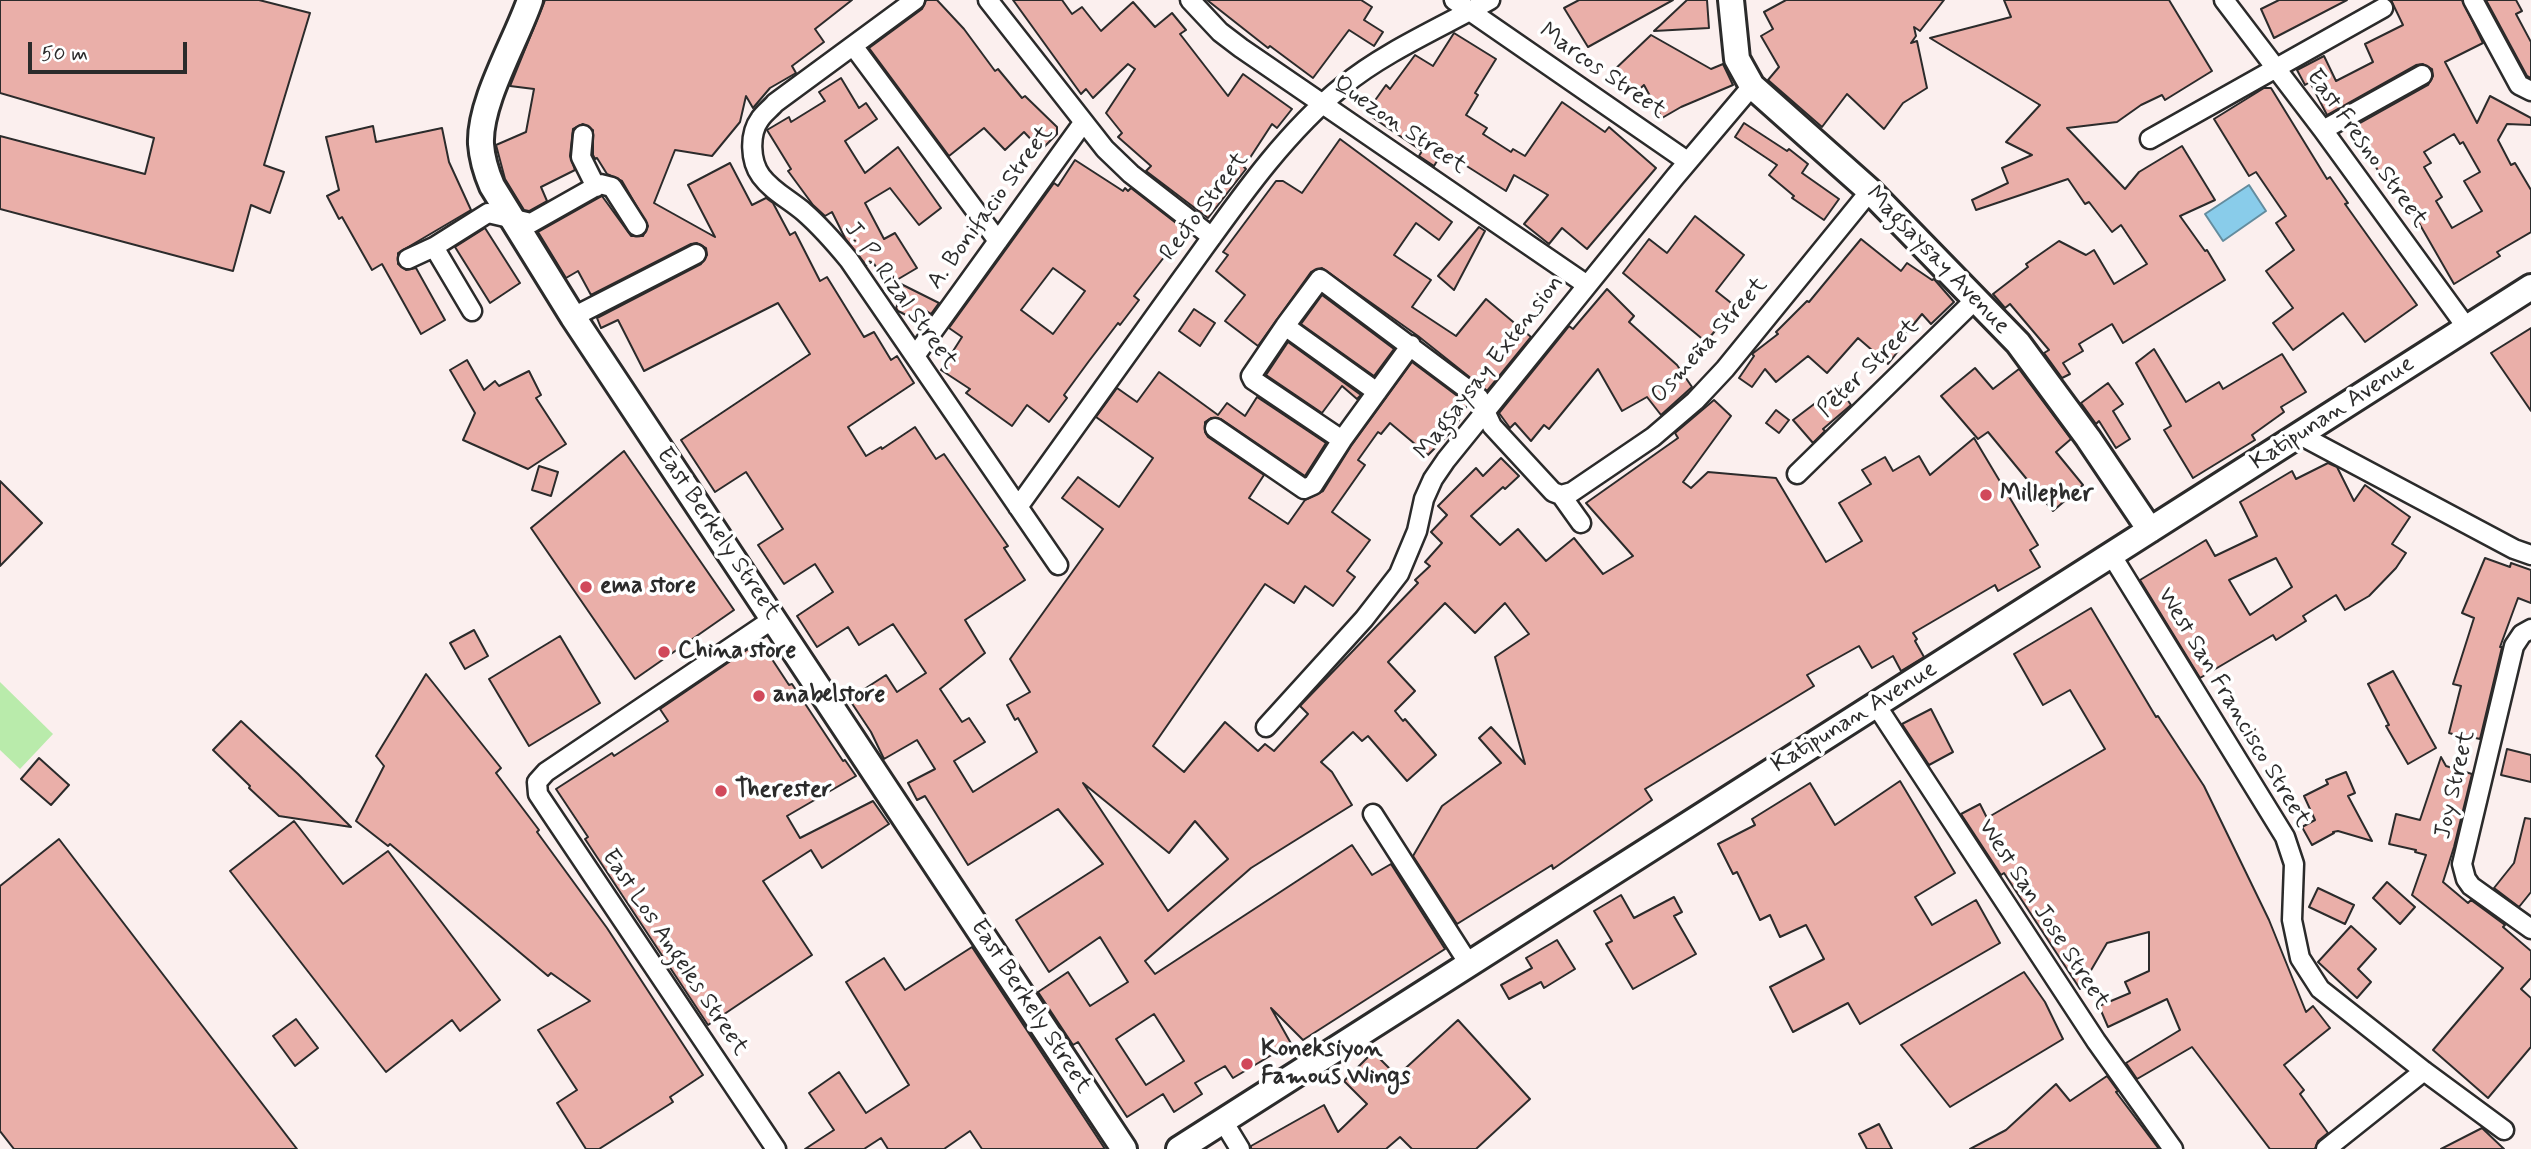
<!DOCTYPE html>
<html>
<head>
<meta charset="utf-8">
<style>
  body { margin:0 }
  #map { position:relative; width:2531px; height:1149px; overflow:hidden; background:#fbefee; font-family:Mynerve,sans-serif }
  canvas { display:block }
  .scale { position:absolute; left:28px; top:42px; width:159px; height:32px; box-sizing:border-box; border:4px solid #2b2b2b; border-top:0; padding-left:9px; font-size:21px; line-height:24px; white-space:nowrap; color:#2b2b2b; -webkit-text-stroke:5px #fff; paint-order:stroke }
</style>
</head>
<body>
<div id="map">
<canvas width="2531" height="1149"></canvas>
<div class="scale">50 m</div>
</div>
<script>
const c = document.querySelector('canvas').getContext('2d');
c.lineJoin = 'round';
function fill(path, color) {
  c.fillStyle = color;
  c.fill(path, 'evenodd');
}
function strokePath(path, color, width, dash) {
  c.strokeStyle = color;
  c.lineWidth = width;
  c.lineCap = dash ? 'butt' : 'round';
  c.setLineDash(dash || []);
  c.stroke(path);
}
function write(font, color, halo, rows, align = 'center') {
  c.font = font + ' Mynerve,sans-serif';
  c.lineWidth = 7;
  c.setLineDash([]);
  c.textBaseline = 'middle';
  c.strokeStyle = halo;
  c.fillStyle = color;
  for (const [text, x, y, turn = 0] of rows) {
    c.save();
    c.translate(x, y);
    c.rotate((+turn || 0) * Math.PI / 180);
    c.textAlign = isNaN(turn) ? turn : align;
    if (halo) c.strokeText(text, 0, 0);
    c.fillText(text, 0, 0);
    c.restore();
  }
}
const green = new Path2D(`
  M0,682L53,734L20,769L0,750Z`);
const water = new Path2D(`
  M2249,185L2266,211L2223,241L2205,214Z`);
const building = new Path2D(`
  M0,0H259L310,13L264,165L284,172L270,213L251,205L233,271L0,209V136L145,174L154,138L0,93Z
  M545,0H852L815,29L824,42L792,66L796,73L770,88L753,108L746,96L740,122L712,156L675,150L654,203L715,237L688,185L730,163L752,205L766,198L773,203L790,235L795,232L820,281L827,277L864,337L874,332L891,360L897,356L914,383L848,427L866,456L881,447L882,449L915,427L936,459L944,454L1008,546L1004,548L1025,580L965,620L985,653L940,689L962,722L969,718L985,742L954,761L973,792L1037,752L1018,718L1015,720L1007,705L1030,692L1010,659L1103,529L1062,498L1078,477L1119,507L1153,458L1096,417L1117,388L1137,402L1159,372L1218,415L1227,403L1245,416L1257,397L1326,443L1305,476L1221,419L1211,418L1205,422V432L1208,437L1264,475L1249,498L1288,524L1305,500L1323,491L1351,446L1412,362L1468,404L1454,429L1428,455L1390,423L1381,434L1378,432L1358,460L1365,465L1332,512L1370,540L1347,571L1355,577L1333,606L1305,586L1294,603L1265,584L1153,746L1184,772L1225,722L1258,751L1265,744L1274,751L1308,714L1300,706L1418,583L1415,580L1430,566L1425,562L1442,543L1431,532L1447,515L1438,506L1476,468L1483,476L1501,458L1519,476L1505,489L1503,487L1471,516L1500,545L1518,529L1546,561L1574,538L1603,574L1633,556L1586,503L1678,438L1675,433L1714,400L1731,416L1683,482L1691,488L1708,472L1776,478L1826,562L1862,541L1839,503L1871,484L1862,470L1885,457L1893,471L1919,456L1930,475L1974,438L2038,545L2030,550L2040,567L1998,591L1995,585L1913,633L1917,639L1915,641L1924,657L1901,671L1893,656L1872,668L1859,646L1807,675L1814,686L1645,789L1652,800L1553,869L1552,865L1457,924L1413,856L1442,806L1501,763L1479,738L1491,727L1525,764L1495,657L1529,634L1505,603L1475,633L1445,603L1388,662L1415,691L1395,711L1403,721L1405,719L1436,755L1407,781L1368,736L1362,741L1353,732L1321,762L1332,772L1352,805L1251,868L1145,961L1155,974L1352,845L1372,875L1391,864L1445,949L1303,1040L1271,1008L1293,1047L1278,1057L1275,1053L1233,1078L1225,1066L1195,1083L1202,1094L1174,1112L1163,1094L1127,1117L1078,1042L1073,1045L1038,992L1068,972L1090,1006L1128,982L1100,937L1049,972L1016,920L1103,864L1058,809L968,865L925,796L917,800L908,783L935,769L917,740L884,759L871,732L849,699L886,675L897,692L926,673L893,624L859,645L848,627L817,647L797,616L833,592L815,564L784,584L758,545L783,529L746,472L715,492L681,440L810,354L778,303L644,371L618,320L601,328L597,318L701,264L707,255L706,248L697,243L691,244L591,295L578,271L566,278L538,232L602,196L631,236H643L648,226L622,181L607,174L597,158L595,159L593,155V130L583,124L573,129L570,156L575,170L541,187L547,201L529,211L524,210L505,179L496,145L526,132L534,89L510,86ZM1083,783L1169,853L1195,821L1228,859L1168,911ZM1154,1014L1184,1061L1146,1085L1116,1039Z
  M926,0H937L964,29L995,71L998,69L1022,98L1025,96L1057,127V134L1041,150L1024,132L1005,150L984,128L949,156L869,48L922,9Z
  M1013,0H1062L1072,14L1082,7L1101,31L1133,2L1155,27L1172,13L1186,30L1180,34L1228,96L1243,74L1292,109L1277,128L1272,124L1244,167L1246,169L1208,218L1146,171L1151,166L1118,137L1122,133L1106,113L1135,69L1128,64L1093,98L1086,89L1081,94Z
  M1207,0H1361L1372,7L1364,20L1383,32L1374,46L1349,30L1313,78L1270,46L1268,48Z
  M1579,0H1673L1588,47L1564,8Z
  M1687,0H1707L1709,28L1654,31Z
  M1786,0H1944L1920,31L1914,27L1916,36L1911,43L1917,41L1927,88L1903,103L1884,129L1847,94L1822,127L1768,80L1779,67L1761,36L1773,29L1764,12Z
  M2004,0H2169L2212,71L2165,100L2162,95L2141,105L2117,122L2067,128L2125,189L2139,172L2182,146L2215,200L2180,216L2205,251L2207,250L2225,280L2123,343L2112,324L2079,344L2083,351L2063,363L2070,374L2062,378L2044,353L2049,350L2010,304L2005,308L1993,294L2028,267L2026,264L2059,241L2086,255L2094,250L2114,284L2147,264L2121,225L2112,232L2089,202L2085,204L2068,179L1976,210L1972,200L2008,183L2002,168L2032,155L2006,142L2040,105L1930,38L2011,17Z
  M2279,0H2347L2274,38L2261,9Z
  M2391,0H2462L2483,43L2445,62L2477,123L2490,96L2531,118V125L2507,124L2498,140L2511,165L2515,163L2531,190V232L2497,252L2500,256L2454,284L2396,183L2388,188L2353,127L2428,85L2433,76L2432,69L2423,64L2416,65L2327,115L2310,82L2305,85L2297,70L2324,56L2336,81L2373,62L2365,44L2403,25ZM2454,134L2460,144L2463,142L2480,172L2464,181L2482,211L2452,228L2436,201L2442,197L2424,167L2431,163L2424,152Z
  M2486,0H2516L2522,11L2516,14L2531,42V78L2527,76Z
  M1454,33L1496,59L1475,93L1478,95L1466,115L1487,128L1483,134L1511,152L1513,149L1525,156L1562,102L1605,132L1609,127L1656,168L1587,249L1562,228L1549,244L1524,224L1548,195L1514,175L1506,191L1443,151L1434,166L1419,156L1422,151L1366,113L1386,85L1390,89L1415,55L1433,66Z
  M1651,35L1711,69L1723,64L1733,85L1681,107L1662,118L1644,85L1633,95L1612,72Z
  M841,78L859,108L866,103L877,119L845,141L865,173L898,147L941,208L919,225L890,188L865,203L884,239L895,233L917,268L895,281L939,303L931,314L925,310L920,322L898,311L896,308L898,303L873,262L866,265L845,238L832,212L825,216L813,205L788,171L791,169L767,130L789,117L791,122L825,101L819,92Z
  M2264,88H2271L2327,179L2330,177L2348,203L2345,204L2417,305L2365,342L2343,313L2293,350L2273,323L2293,308L2266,271L2294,250L2276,223L2286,216L2256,172L2249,176L2214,119Z
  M1744,123L1787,151L1789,149L1808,164L1802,173L1839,199L1824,220L1792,198L1794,196L1769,175L1777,165L1735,137Z
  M373,126L376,142L442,128L449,162L471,210L398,253V264L406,270L416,268L445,320L421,334L382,264L372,270L342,217L339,219L327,196L339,190L326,137Z
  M1340,139L1452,222L1439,240L1416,223L1394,255L1431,280L1412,307L1456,336L1486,299L1531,337L1487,391L1418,336L1322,268L1311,272L1258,346L1225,321L1245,295L1216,271L1228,255L1223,252L1276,181H1283L1302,193Z
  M1075,160L1123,191L1125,188L1128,191L1131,188L1185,230L1134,296L1139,300L1120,325L1118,323L1089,361L1064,395L1067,398L1049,422L1027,405L1012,426L966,393L970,389L941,370L962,337L949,328L1054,183L1058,186ZM1053,268L1085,291L1053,334L1021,310Z
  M1695,216L1744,255L1716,291L1735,306L1706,342L1623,273L1649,239L1667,253Z
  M1479,227L1485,231L1454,290L1438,276Z
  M485,228L520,283L490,303L455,247Z
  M1861,239L1901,271L1907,263L1932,280L1934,279L1954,302L1931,324L1922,314L1895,347L1899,350L1888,364L1858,338L1827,373L1808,356L1776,382L1765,369L1752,387L1739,378L1754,356L1752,354L1778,334L1776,332L1807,301L1809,302Z
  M1607,289L1634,316L1629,322L1677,365L1692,387L1661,415L1647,397L1622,411L1598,369L1549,429L1544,425L1531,441L1515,423L1510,428L1499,413L1569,326L1573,329Z
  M1322,295L1394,349L1374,376L1301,324Z
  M1194,309L1215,323L1200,346L1179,331Z
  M2531,328V411L2491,353Z
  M1288,342L1361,395L1357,399L1342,386L1322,413L1266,375Z
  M2154,349L2186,402L2219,382L2223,389L2282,354L2306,392L2281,407L2284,412L2252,435L2255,440L2193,478L2164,430L2171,426L2136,363Z
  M467,360L484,390L495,381L499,386L529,371L541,395L536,398L566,444L528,469L463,440L475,413L450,370Z
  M1975,368L1993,389L2019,369L2071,439L2056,452L2083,485L2053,511L1988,432L1978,439L1941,396Z
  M2108,383L2123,404L2113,411L2130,439L2116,448L2099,421L2096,424L2081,403Z
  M1838,386L1851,405L1823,429L1825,431L1813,443L1793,420Z
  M1776,410L1789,420L1779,433L1766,423Z
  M624,451L734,610L635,679L531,528Z
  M2328,463L2337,467L2354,501L2365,485L2410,517L2392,544L2406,553L2396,568L2369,596L2345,610L2336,595L2303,616L2306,621L2276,640L2273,635L2200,678L2140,580L2206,540L2215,556L2257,536L2240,502L2292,471L2296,479ZM2276,558L2292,587L2250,615L2229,580Z
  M539,466L558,472L551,496L532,490Z
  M0,481L42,523L0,566Z
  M2485,558L2510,567L2511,563L2531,570V603L2518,598L2500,647H2502L2480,739L2471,737V739L2449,733L2461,686L2453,684L2474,618L2462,613Z
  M2091,608L2156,717L2158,716L2204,786L2269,920L2306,1012L2313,1006L2330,1028L2284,1065L2304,1090L2300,1094L2328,1133L2318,1141L2315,1149H2270L2192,1047L2137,1079L2126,1063L2180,1030L2167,999L2108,1027L2099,1006L2130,993L2125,982L2149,971V932L2107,943L2080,989L2004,873L2001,875L1961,814L1980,804L1987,818L2105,749L2070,690L2043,705L2014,654Z
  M474,630L488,656L465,669L450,643Z
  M560,636L600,703L529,746L489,679Z
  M760,641L789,685L792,684L843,761L845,760L856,776L787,816L800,838L873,801L889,824L822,868L811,850L763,881L812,955L708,1025L585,839L588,837L556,789L612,753L614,756L668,721L660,709Z
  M2393,671L2436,748L2408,764L2386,726L2389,725L2368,684Z
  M426,674L501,768L496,773L539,830L537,832L607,928L703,1075L670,1097L673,1102L599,1149H586L557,1103L577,1090L538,1030L590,1001L551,973L548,976L390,844L388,846L356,821L384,766L376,756Z
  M1931,709L1953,752L1929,765L1902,724Z
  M241,721L298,774L351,827L279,816L249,788L250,786L213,750Z
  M2507,749L2531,755V782L2501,775Z
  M2441,757L2446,766L2472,774L2454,847L2443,882L2468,903L2471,900L2505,925L2503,927L2531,951V978L2521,989L2531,998V1047L2488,1098L2433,1050L2503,968L2412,895L2426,855L2415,852L2416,850L2389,844L2396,814L2420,820Z
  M39,758L69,785L51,805L21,779Z
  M2346,772L2355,793L2348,796L2372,841L2338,831L2333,832L2334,833L2312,845L2302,827L2315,820L2304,796L2328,784L2326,780Z
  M1900,781L1955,873L1915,897L1932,925L1976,900L2000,943L1860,1024L1848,1003L1793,1032L1770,987L1824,959L1806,925L1780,937L1770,915L1760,920L1737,872L1733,874L1718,844L1755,825L1752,819L1810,783L1835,825Z
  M2525,818L2531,819V892L2519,907L2494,888L2514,863Z
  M294,821L343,884L388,851L500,1000L460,1031L452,1020L386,1072L230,871Z
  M59,839L297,1149H14L0,1131V886Z
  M2387,882L2415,907L2400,924L2373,898Z
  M2318,888L2354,905L2345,924L2309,907Z
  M1621,895L1634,918L1674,897L1682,912L1674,916L1696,954L1633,989L1606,944L1612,941L1594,911Z
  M2351,926L2376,949L2358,969L2371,982L2357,998L2318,962Z
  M1557,940L1575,969L1544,988L1541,982L1509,999L1501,985L1532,968L1526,958Z
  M972,947L1105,1149H982L970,1131L944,1149H888L881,1138L864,1149H805L834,1130L809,1093L839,1072L866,1113L909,1085L846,982L884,958L905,990Z
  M2024,972L2045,1002L2063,1039L1950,1107L1901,1045Z
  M296,1019L318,1048L295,1066L273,1036Z
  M1458,1020L1530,1099L1476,1149H1412L1400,1137L1386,1149H1251V1146L1324,1105L1338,1132L1367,1104L1344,1081L1373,1052L1397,1076Z
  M2107,1076L2118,1091L2116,1092L2159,1149H1970L2006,1130L2056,1084L2070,1101Z
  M1879,1124L1892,1149H1867L1859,1134Z
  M2482,1128L2504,1149H2441Z`);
const street = new Path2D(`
  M915,0L775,103C771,108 764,113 760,119C749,134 750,161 761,176C772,191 790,200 804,212C820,226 835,243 849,260L1058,565
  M988,0L1105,149L1131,174L1212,237
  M1190,0L1220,32L1241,48L1587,285
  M1454,0L1687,161
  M2224,0L2323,130L2467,328
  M2473,0L2519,85L2531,91
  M854,47L998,241
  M2323,130L2422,75
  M583,135L581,157L596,187
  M2150,139L2383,8
  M434,247L472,311
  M408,259L434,247L488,213L531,223L600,184L612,187L637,226
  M573,317L696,254
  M1285,326L1377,392
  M915,356L1083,123
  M1215,428L1304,489L1313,485L1342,440L1411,345
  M2300,435L2514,549L2531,555
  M1342,440L1253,380L1251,376L1285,326L1320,279L1479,398L1492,426L1553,492L1561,495L1581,523
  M1797,474L1976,299
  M1561,495L1572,492L1653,437L1695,401L1725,369L1870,191
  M1018,507C1073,430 1128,354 1183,277C1231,211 1279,138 1343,86C1384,52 1444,26 1490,0
  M2112,556L2285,837L2294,864L2292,920L2300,958L2320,989L2424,1071L2504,1130
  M773,619L546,772L537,782L538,794L776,1149
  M2531,629L2522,634L2514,646L2462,864L2466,879L2471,886L2531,929
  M1876,705L2096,1041L2173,1149
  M1266,727L1364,619L1399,574L1417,531L1424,499L1433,479L1446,460L1675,177L1752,86
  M1373,814L1469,964
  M1223,1121L1240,1149
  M2326,1149L2424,1071`);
const secondary = new Path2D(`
  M530,0C516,41 479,102 481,144C482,159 486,172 492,186L573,317L1124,1149
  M1731,0L1737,59L1752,86L1870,191L2018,343L2088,438L2150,530
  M1179,1149L2531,287`);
const markers = [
  [1986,495,7,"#d1495b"],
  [586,587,7,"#d1495b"],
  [664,652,7,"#d1495b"],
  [759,696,7,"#d1495b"],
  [721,791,7,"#d1495b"],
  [1247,1064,7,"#d1495b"]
];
const streetNames = [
  ["Marcos Street",1602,72,35],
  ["Quezon Street",1399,126,34],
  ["East Fresno Street",2366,149,54],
  ["Recto Street",1205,207,-53],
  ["A. Bonifacio Street",991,208,-54],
  ["Magsaysay Avenue",1937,261,46],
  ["J. P. Rizal Street",900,296,54],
  ["Osmeña Street",1710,341,-48],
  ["Magsaysay Extension",1490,368,-52],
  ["Peter Street",1869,369,-44],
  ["Katipunan Avenue",2333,414,-33],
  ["East Berkely Street",717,534,56],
  ["West San Francisco Street",2233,708,59],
  ["Katipunan Avenue",1855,718,-32],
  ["Joy Street",2456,785,-77],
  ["West San Jose Street",2043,915,57],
  ["East Los Angeles Street",674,953,56],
  ["East Berkely Street",1030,1007,57]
];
const poiNames = [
  ["Millepher",2000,495],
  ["ema store",600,587],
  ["China store",678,652],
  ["anabelstore",773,696],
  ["Therester",735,791],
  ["Koneksiyon",1261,1050],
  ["Famous Wings",1261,1078]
];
fill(green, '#b9ebab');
fill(water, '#89ccea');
strokePath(water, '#638c9e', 2);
fill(building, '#eaafa9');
strokePath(building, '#2b2b2b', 2);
strokePath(street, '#2b2b2b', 23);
strokePath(secondary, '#2b2b2b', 30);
strokePath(street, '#fff', 18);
strokePath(secondary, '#fff', 24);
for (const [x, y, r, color] of markers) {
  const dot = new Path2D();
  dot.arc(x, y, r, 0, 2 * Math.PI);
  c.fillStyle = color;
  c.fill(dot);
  strokePath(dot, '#fff', 2.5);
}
write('24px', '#2b2b2b', '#fff', streetNames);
write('bold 24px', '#2b2b2b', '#fff', poiNames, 'left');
</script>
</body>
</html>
